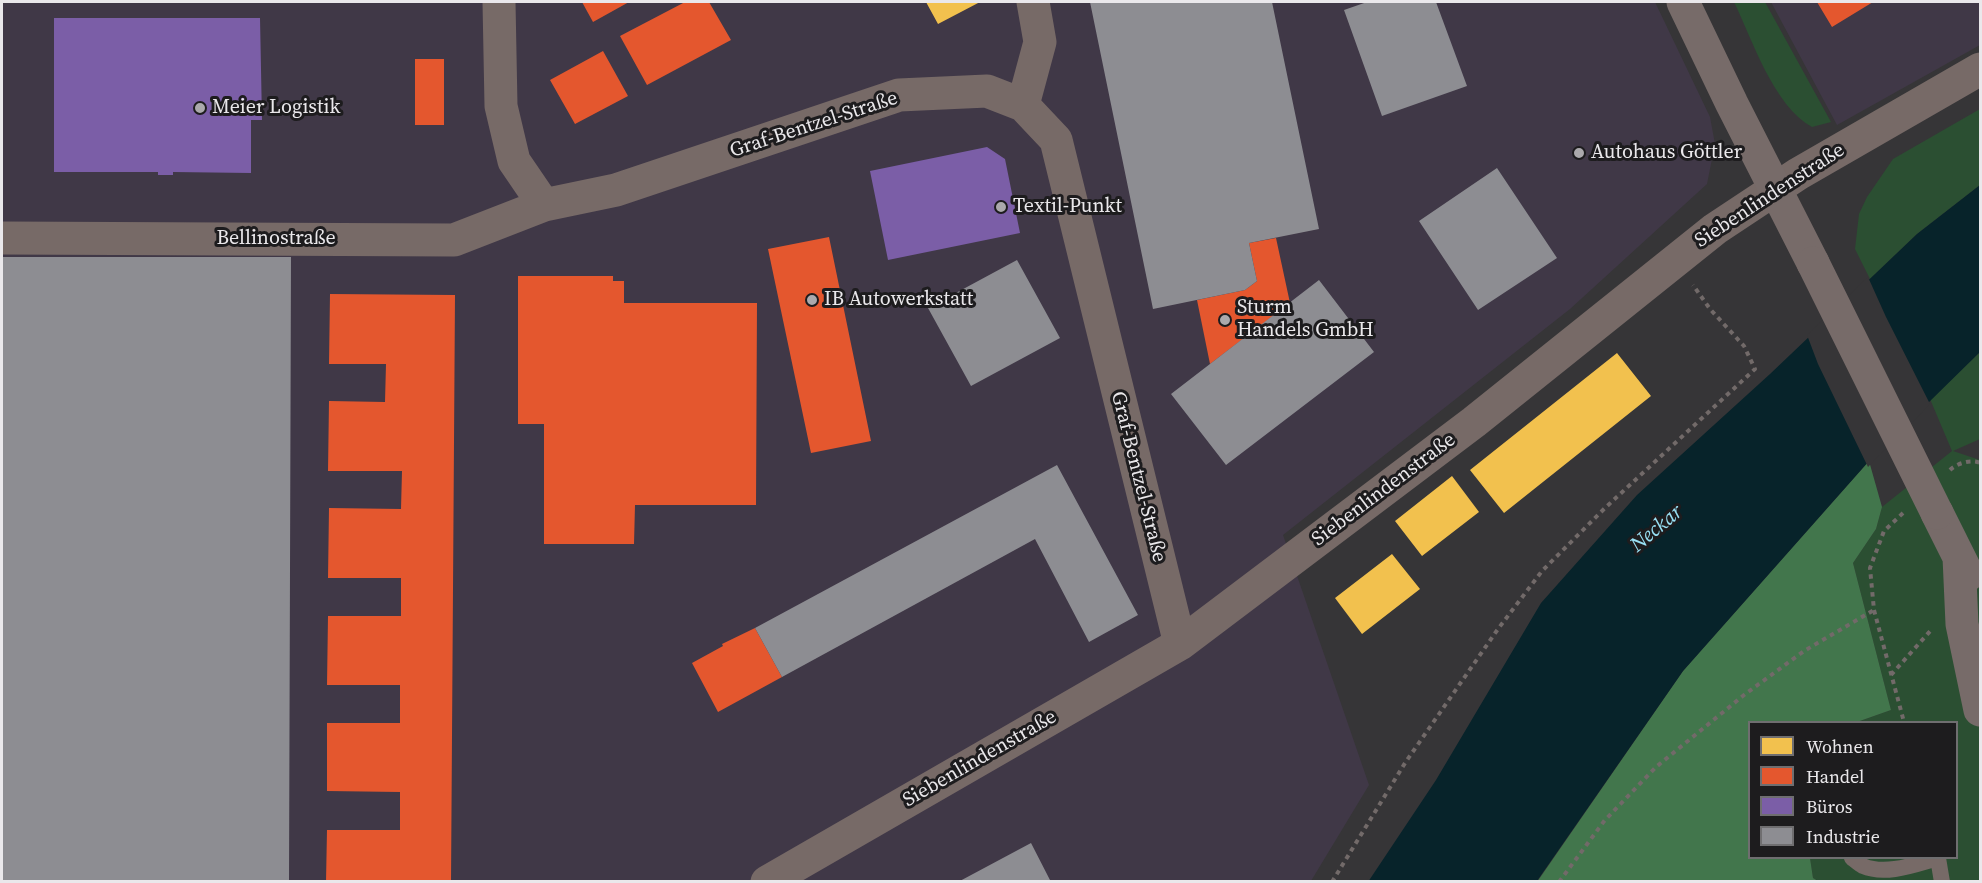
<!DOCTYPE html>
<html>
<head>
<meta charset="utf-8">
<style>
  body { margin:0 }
  #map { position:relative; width:1982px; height:883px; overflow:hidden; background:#363537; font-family:"Source Serif 4",serif }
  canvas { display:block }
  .frame { position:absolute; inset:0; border:3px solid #eae8eb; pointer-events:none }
  .legend { position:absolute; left:1748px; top:721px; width:210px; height:138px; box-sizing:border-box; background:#1d1c1e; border:2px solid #6f6e70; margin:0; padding:8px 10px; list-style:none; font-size:18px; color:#eae8eb }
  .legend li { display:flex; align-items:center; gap:12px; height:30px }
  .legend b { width:30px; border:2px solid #6f6e70 }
</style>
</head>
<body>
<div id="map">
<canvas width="1982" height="883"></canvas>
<div class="frame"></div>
<ul class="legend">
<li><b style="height:16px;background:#f2c14e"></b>Wohnen</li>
<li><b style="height:16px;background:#e4572e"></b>Handel</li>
<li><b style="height:16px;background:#7b5ea7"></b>Büros</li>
<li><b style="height:16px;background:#8d8d92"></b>Industrie</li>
</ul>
</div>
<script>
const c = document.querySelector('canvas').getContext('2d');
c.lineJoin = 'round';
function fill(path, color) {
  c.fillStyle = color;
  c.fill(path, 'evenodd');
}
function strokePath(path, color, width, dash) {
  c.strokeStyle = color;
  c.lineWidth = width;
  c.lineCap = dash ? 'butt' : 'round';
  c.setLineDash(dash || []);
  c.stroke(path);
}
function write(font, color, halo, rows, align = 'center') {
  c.font = font + ' "Source Serif 4",serif';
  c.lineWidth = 6;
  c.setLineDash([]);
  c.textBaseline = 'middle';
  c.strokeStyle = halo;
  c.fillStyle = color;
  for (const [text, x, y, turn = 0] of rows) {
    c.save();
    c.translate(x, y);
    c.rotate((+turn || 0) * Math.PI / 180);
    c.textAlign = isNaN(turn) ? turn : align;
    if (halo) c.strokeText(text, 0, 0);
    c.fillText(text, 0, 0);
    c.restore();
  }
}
const commercial = new Path2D(`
  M2,2H1655L1710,117L1715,144L1707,184L1570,309L1283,535L1369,785L1311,881L2,882Z
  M1771,2H1980V45L1837,125Z`);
const green = new Path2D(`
  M1734,2H1765L1831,122L1812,127C1773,105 1753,41 1734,2Z
  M1980,109V185L1917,234L1870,279L1855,249L1859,214L1867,197L1893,159Z
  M1980,352V439L1953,451L1980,460V881H1818L1813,878L1810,858H1956V722H1857L1891,710L1853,563L1876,529L1882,507L1952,451L1930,399Z`);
const forest = new Path2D(`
  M1869,461L1882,507L1876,529L1853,563L1891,710L1857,722H1750V858H1810L1813,878L1818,881L1537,882L1683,671Z`);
const water = new Path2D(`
  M1980,185V352L1869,461L1683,671L1537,881L1368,882L1436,780L1541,603L1637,495L1770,374L1917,234Z`);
const pier = new Path2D(`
  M1868,277L1886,317L1930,404L1868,467L1818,364L1807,335Z`);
const homes = new Path2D(`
  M926,2H980L938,24Z
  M1617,353L1651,396L1504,513L1470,470Z
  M1452,476L1479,512L1422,556L1395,521Z
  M1392,554L1420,589L1362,634L1335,598Z`);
const shops = new Path2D(`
  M582,2H629L593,22Z
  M685,2H709L731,40L647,85L620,36Z
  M1817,2H1873L1832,27Z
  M603,51L628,96L575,124L550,80Z
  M415,59H444V125H415Z
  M829,237L871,441L811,453L768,249Z
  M1276,238L1290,303L1210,364L1197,300L1245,290L1257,281L1249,243Z
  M518,276H613V281H624V303H757L756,505H635L634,544H544V424H518Z
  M330,294L455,295L451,882H326L327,830H400V792L327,791V723H400V685H327L328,616H401V578H328L329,508L401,509L402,471H328L329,401L385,402L386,364H329Z
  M755,628L782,677L718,712L692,663L723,646L722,644Z`);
const offices = new Path2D(`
  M54,18H260L262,120H251V173L173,172V175H158V172H54Z
  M987,147L1005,159L1020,233L888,260L870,171Z`);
const industry = new Path2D(`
  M1090,2H1272L1319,229L1249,243L1257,281L1245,290L1153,309Z
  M1367,2H1436L1467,86L1382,116L1344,10Z
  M1497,168L1557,258L1478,310L1419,221Z
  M2,257H291L289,882H2Z
  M1017,260L1060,338L971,386L928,308Z
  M1319,280L1374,352L1226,465L1171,394Z
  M1057,465L1138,615L1089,642L1035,539L782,677L755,628Z
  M1031,843L1051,882H958Z`);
const path = new Path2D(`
  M1950,470C1957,463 1972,459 1980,463
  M1903,513L1884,531L1870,568L1874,610L1904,722
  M1891,675L1932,629
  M1332,882L1405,763L1498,629L1542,571L1605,508L1755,369L1744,346L1710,309L1693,285
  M1559,882L1605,820L1656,767L1744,695L1804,651L1874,610`);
const service = new Path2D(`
  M1852,858C1855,860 1859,864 1863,866C1886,876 1916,864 1938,858
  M1938,858L1942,882`);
const minor = new Path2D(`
  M499,2L501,106L514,161L544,205L616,190L899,95L987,91L1023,105L1056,140L1180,644
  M1023,105L1040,42L1033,2
  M2,238L454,240L544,205
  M767,882L1180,644L1474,422L1715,229L1798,174L1980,69`);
const primary = new Path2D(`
  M1683,2L1732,104L1813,263
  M1937,513L1968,575
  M1959,557L1962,624L1980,710`);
const primaryBridge = new Path2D(`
  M1813,263L1937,513`);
const markers = [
  [200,108,6,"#aba9ac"],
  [1579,153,6,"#aba9ac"],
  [1001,207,6,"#aba9ac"],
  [812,300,6,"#aba9ac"],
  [1225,320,6,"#aba9ac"]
];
const poiNames = [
  ["Meier Logistik",212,108],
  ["Autohaus Göttler",1591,153],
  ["Textil-Punkt",1013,207],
  ["IB Autowerkstatt",824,300],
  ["Sturm",1237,308],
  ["Handels GmbH",1237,331]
];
const streetNames = [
  ["Graf-Bentzel-Straße",814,125,-18],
  ["Siebenlindenstraße",1770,196,-33],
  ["Bellinostraße",276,239],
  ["Graf-Bentzel-Straße",1138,477,76],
  ["Siebenlindenstraße",1384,490,-37],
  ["Siebenlindenstraße",980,759,-30]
];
const waterNames = [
  ["Neckar",1657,529,-40]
];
fill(commercial, '#403847');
fill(green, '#2b4f32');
fill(forest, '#42764c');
fill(water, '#07232a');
fill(pier, '#363537');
fill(homes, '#f2c14e');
fill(shops, '#e4572e');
fill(offices, '#7b5ea7');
fill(industry, '#8d8d92');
strokePath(path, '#726a69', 4, [4.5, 4.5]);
strokePath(service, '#776a67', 16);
strokePath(minor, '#776a67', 33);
strokePath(primary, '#776b69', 33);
strokePath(primaryBridge, '#776b69', 33);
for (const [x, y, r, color] of markers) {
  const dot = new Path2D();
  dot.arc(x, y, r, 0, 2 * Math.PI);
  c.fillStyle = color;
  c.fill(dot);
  strokePath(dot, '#1d1c1e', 2);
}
write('20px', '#eae8eb', '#1d1c1e', poiNames, 'left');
write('20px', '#eae8eb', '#1d1c1e', streetNames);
write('italic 21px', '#98e0f4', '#1d1c1e', waterNames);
</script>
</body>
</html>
